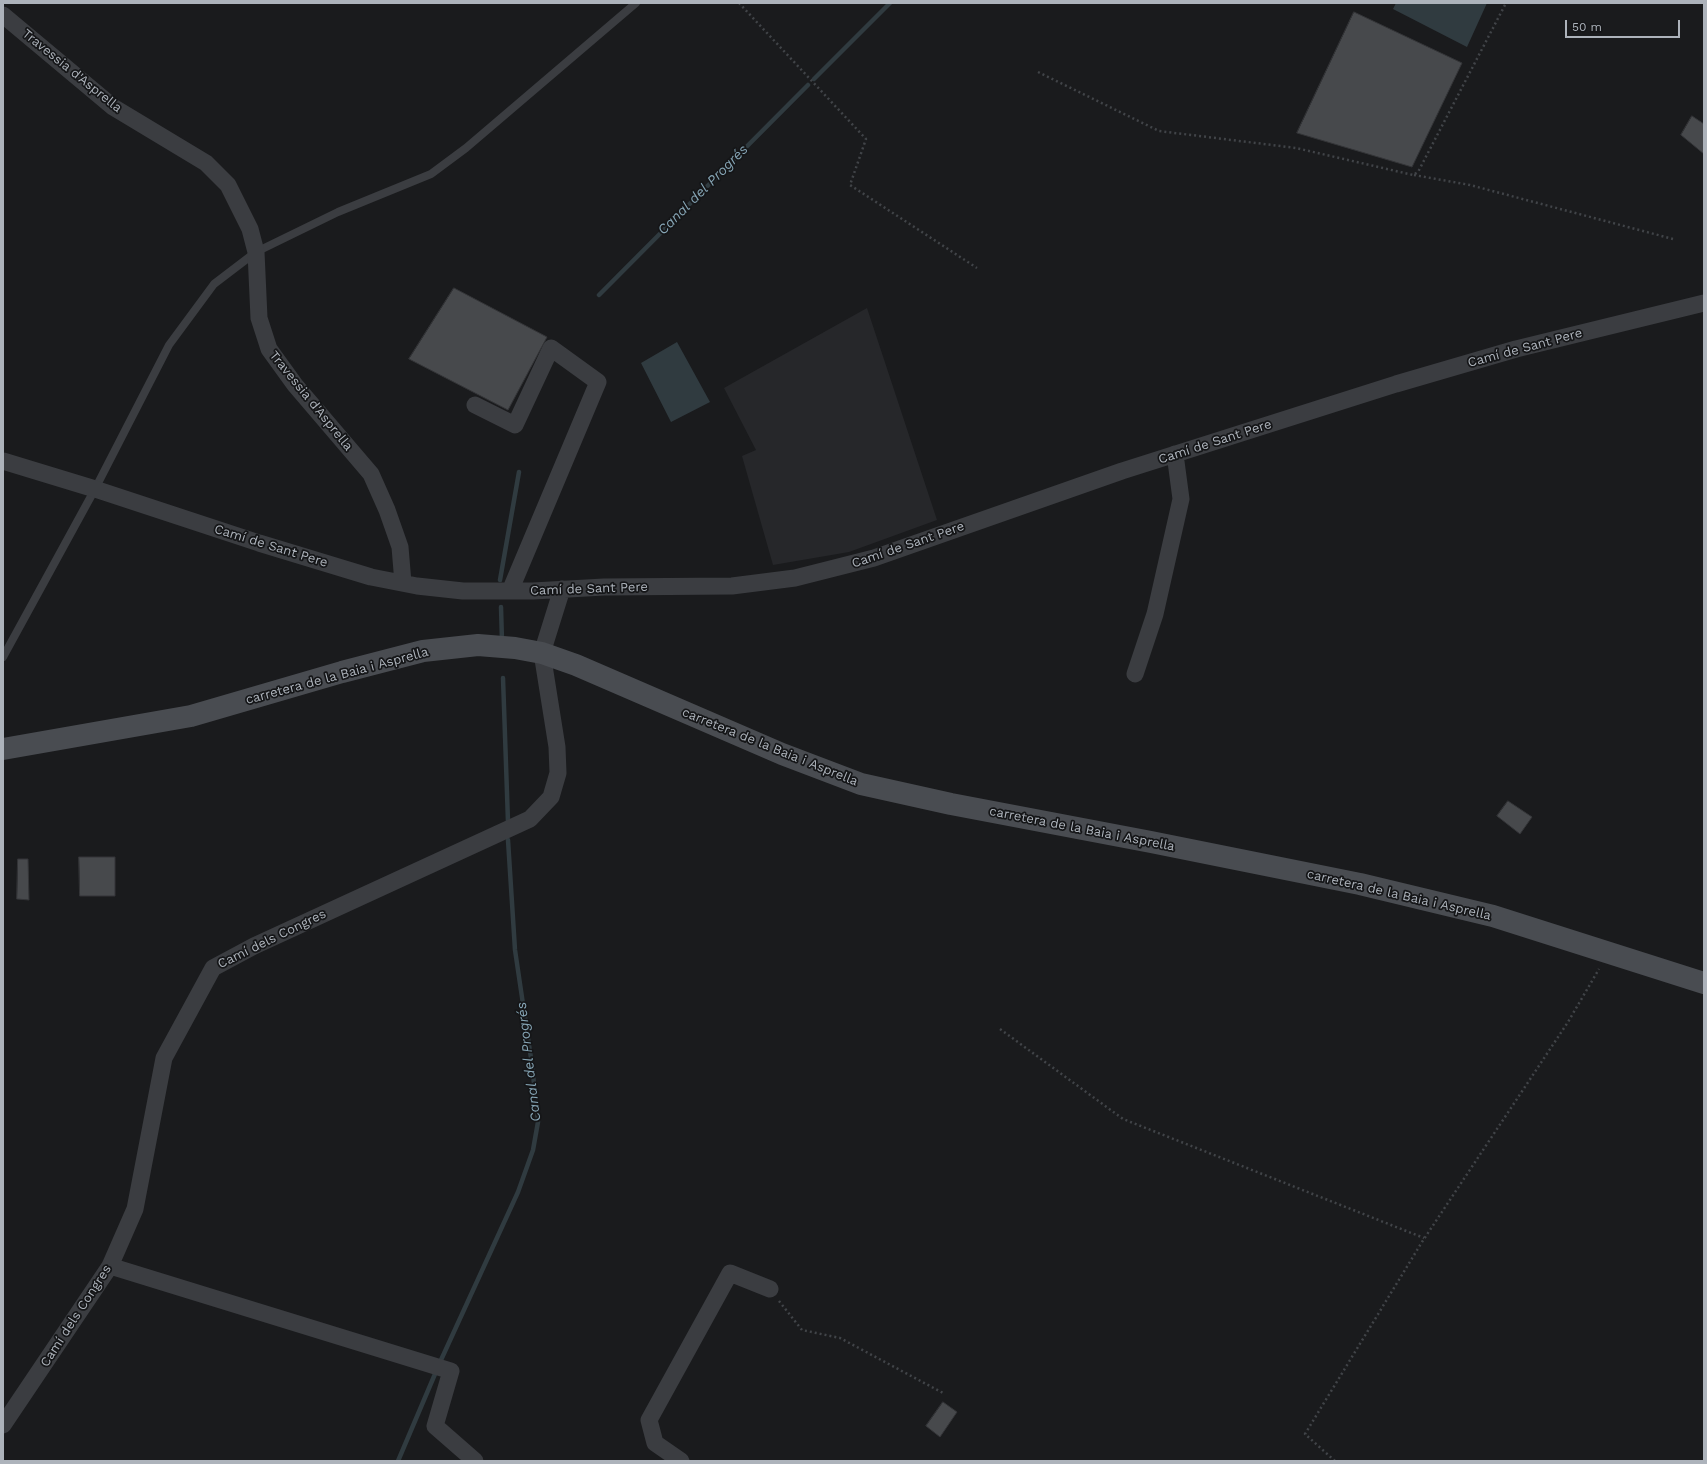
<!DOCTYPE html>
<html>
<head>
<meta charset="utf-8">
<style>
  body { margin:0 }
  #map { position:relative; width:1707px; height:1464px; overflow:hidden; background:#1a1b1d; font-family:"Work Sans",sans-serif }
  canvas { display:block }
  .frame { position:absolute; inset:0; border:4px solid #adb3bb; pointer-events:none }
  .scale { position:absolute; left:1565px; top:20px; width:115px; height:18px; box-sizing:border-box; border:2px solid #adb3bb; border-top:0; padding-left:5px; font-size:12px; line-height:14px; white-space:nowrap; color:#adb3bb; -webkit-text-stroke:3px #151618; paint-order:stroke }
</style>
</head>
<body>
<div id="map">
<canvas width="1707" height="1464"></canvas>
<div class="frame"></div>
<div class="scale">50 m</div>
</div>
<script>
const c = document.querySelector('canvas').getContext('2d');
c.lineJoin = 'round';
function fill(path, color) {
  c.fillStyle = color;
  c.fill(path, 'evenodd');
}
function strokePath(path, color, width, dash) {
  c.strokeStyle = color;
  c.lineWidth = width;
  c.lineCap = dash ? 'butt' : 'round';
  c.setLineDash(dash || []);
  c.stroke(path);
}
function write(font, color, halo, rows, align = 'center') {
  c.font = font + ' "Work Sans",sans-serif';
  c.lineWidth = 3.5;
  c.setLineDash([]);
  c.textBaseline = 'middle';
  c.strokeStyle = halo;
  c.fillStyle = color;
  for (const [text, x, y, turn = 0] of rows) {
    c.save();
    c.translate(x, y);
    c.rotate((+turn || 0) * Math.PI / 180);
    c.textAlign = isNaN(turn) ? turn : align;
    if (halo) c.strokeText(text, 0, 0);
    c.fillText(text, 0, 0);
    c.restore();
  }
}
const built = new Path2D(`
  M867,308L937,520L849,552L773,565L742,456L756,450L724,388Z`);
const water = new Path2D(`
  M1396,3H1487L1467,47L1393,9Z
  M677,342L710,402L671,422L641,363Z`);
const stream = new Path2D(`
  M814,79L890,3
  M599,295L808,85
  M500,580L519,472
  M501,607L502,641
  M503,678L508,822
  M441,1360L518,1192L533,1150L538,1122L532,1065L515,950L508,840
  M398,1461L435,1374`);
const building = new Path2D(`
  M1354,12L1462,63L1412,167L1297,133Z
  M1692,116L1704,124V154L1681,135Z
  M454,288L547,337L508,410L409,359Z
  M1508,801L1532,817L1520,834L1497,816Z
  M79,857H115V896H80Z
  M18,859H28L29,900L17,899Z
  M943,1402L957,1412L940,1437L926,1426Z`);
const path = new Path2D(`
  M739,3L866,139L850,185L977,268
  M1038,72L1159,131L1296,148L1413,175L1418,172L1506,3
  M1414,175L1470,185L1673,239
  M1000,1029L1123,1119L1424,1238
  M779,1301L802,1330L840,1338L943,1393
  M1335,1461L1305,1434L1422,1242L1568,1022L1599,969`);
const lane = new Path2D(`
  M3,657L95,489L169,345L214,284L256,252L338,212L431,174L466,148L636,3`);
const street = new Path2D(`
  M3,15L113,107L206,163L228,185L250,229L256,252L259,318L269,349L295,385L371,474L387,510L400,547L403,583
  M475,405L515,425L551,348L598,382L510,591
  M3,461L95,489L259,543L371,577L417,586L463,591H533L604,587L732,586L795,578L874,558L1122,471L1396,384L1516,349L1704,303
  M1135,674L1155,614L1181,499L1175,454
  M110,1266L451,1371L435,1426L475,1461
  M3,1425L110,1266L135,1209L164,1058L213,968L254,946L530,819L551,797L558,773L557,747L542,653L562,589
  M681,1461L655,1443L649,1420L730,1273L770,1289`);
const secondary = new Path2D(`
  M3,749L191,716L342,672L423,651L478,645L515,648L542,653L576,665L782,754L861,784L951,804L1151,842L1360,884L1493,916L1704,983`);
const streetNames = [
  ["Travessia d'Asprella",72,71,39],
  ["Camí de Sant Pere",1525,348,-15],
  ["Travessia d'Asprella",311,401,51],
  ["Camí de Sant Pere",1215,442,-18],
  ["Camí de Sant Pere",908,545,-19],
  ["Camí de Sant Pere",271,546,17],
  ["Camí de Sant Pere",589,589,-2],
  ["carretera de la Baia i Asprella",337,676,-15],
  ["carretera de la Baia i Asprella",770,747,22],
  ["carretera de la Baia i Asprella",1082,829,11],
  ["carretera de la Baia i Asprella",1399,895,13],
  ["Camí dels Congres",272,939,-26],
  ["Camí dels Congres",76,1316,-57]
];
const waterNames = [
  ["Canal del Progrés",703,190,-45],
  ["Canal del Progrés",529,1062,-97]
];
fill(built, '#26272a');
fill(water, '#303b40');
strokePath(stream, '#303b40', 4.5);
fill(building, '#47494c');
strokePath(building, '#343538', 1);
strokePath(path, '#414448', 2.5, [2, 3]);
strokePath(lane, '#3b3d41', 8);
strokePath(street, '#3b3d41', 17);
strokePath(secondary, '#494c51', 22);
write('13px', '#adb3bb', '#151618', streetNames);
write('italic 14px', '#86a5b5', '#151618', waterNames);
</script>
</body>
</html>
